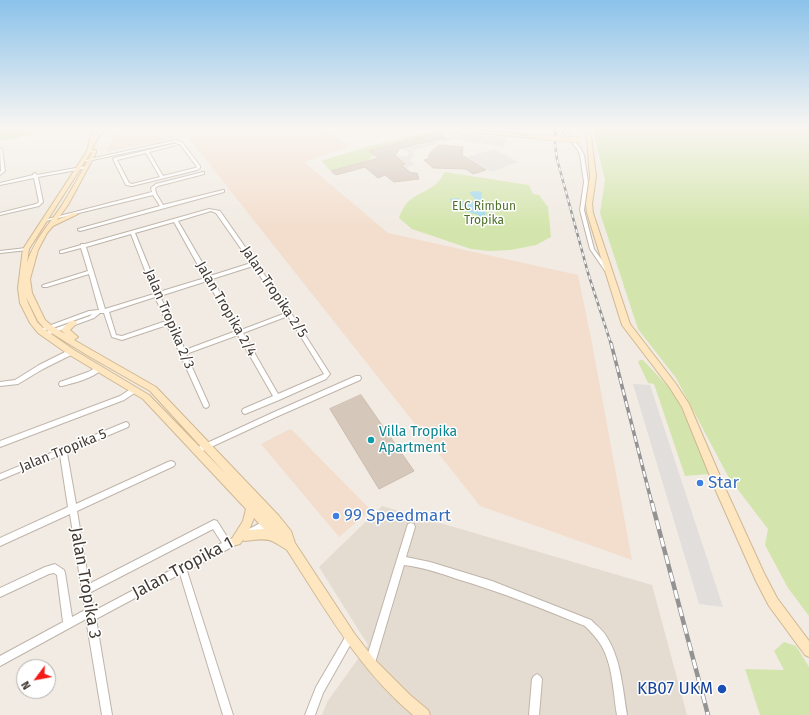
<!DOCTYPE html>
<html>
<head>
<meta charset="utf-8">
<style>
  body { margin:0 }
  #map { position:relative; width:809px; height:715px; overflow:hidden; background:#f1ebe3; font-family:"Fira Sans",sans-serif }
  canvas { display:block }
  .north { position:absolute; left:16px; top:659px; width:40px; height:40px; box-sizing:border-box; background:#fff; border:1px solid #b3b0ad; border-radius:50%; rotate:238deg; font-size:11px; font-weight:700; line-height:16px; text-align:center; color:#423a33 }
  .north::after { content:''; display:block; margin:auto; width:14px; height:18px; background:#f41a16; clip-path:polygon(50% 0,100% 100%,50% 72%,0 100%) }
</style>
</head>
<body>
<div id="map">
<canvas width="809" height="715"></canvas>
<div class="north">N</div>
</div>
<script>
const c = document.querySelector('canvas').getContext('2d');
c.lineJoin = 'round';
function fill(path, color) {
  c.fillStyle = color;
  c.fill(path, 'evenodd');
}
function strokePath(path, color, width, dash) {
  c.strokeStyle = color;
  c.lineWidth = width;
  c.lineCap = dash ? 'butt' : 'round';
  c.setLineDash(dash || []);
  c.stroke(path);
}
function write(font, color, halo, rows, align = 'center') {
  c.font = font + ' "Fira Sans",sans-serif';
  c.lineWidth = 3;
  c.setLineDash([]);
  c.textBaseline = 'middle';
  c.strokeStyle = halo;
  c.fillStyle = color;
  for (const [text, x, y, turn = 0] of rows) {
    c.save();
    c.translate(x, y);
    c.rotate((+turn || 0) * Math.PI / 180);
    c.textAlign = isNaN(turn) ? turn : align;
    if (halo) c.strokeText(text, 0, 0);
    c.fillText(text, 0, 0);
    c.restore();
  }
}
const residential = new Path2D(`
  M460,133L506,138L504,147L492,145V142L458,138Z
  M382,506L652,585L687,715H322L327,702L368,645L319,567Z`);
const commercial = new Path2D(`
  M119,128H327L349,146L304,162L388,233L578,275L591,338L632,560L480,506L187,136L105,152Z
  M290,429L292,430L368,507L366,514L339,537L261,444Z`);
const green = new Path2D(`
  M0,128H60L13,139L0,140Z
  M595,128H809V616L788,588L765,545L768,529L729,478L676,378L638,329L600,213L605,180L595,139Z
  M436,131H460L459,136C446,130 429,135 417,142L421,145L414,144L411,140L370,151L375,155L368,160L331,171L321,161L369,146Z
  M445,172L529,185L533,194L539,195L548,207L551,237L536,245L511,250L489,251L471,249L412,229L399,218C407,195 418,197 435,185C439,182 442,176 445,172Z
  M640,360H643L675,394L710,474L685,476L654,384L648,383L638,362Z
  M784,642L796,646L809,667V715H760L745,669L784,670L774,651Z`);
const parking = new Path2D(`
  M455,135L458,138L492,141V145L454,139L412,151L416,154L410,161L415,164L401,171L397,168L405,164L394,156H407L409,152L400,148L417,144L421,145L436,141L438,142L443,141L441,139Z
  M495,149L518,162L491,172L467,157Z
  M633,384L650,385L723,607L699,604Z`);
const water = new Path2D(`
  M477,191L482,192L480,204L486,213L485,216L481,217L476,214L457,209V204L451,202L450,199L457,198L466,203L472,202L475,199L469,192Z`);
const building = new Path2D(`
  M440,134L446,138L420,144L414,140Z
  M411,140L417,144L399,149L395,156L405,164L401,165L411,173H417L419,179L394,182L385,175L378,178L365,167L336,175L331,171L378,158L370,151Z
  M439,145L463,147L462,155L486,170L473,174L466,169L433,168L424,160L428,159L430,153Z
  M361,395L414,471L379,489L330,409Z`);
const street = new Path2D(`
  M564,128H568L567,132L581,149L584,155L588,182L584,210L594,249L609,270V271H605L590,249L580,210L584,182L580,155L578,150L563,132Z
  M176,140L182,142L200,166V168L197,170L132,186L126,185L113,159L114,158L178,143L176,142L83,162L81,161ZM180,144L197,167L195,168L163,176L149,152ZM146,153L160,177L132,184L129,183L117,160Z
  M0,148L2,149L5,171L0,175V172L1,171Z
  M87,166H88V168L38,177L43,202L39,206L0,215V213L36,204L39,202L34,178L0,185V183L33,175V174L35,173L37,175Z
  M203,172H204V174L158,186L155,188L156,193L163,205L223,190H224V192L80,231L78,230V229L160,206L153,195L46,221L44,220L152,192L151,188L156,184Z
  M209,209L220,211L291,313L330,374L326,379L279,400L245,414L243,413L242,411L243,409L273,396L238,335L186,354L209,405L208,407L206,408L204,407L203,405L167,325L122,340L112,337L104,313H100L94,318L50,334L47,332L48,331L90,316L92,314L47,330H43L42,329L43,328L89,311L99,310L89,274L47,287H43L42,286L43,285L88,271L81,248L62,253H60V251L81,245V244H85ZM211,211L216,213L251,263L210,276L178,221ZM174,222L205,278L159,292L135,233ZM131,234L154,294L105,309L86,247ZM253,266L286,313L241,330L212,279ZM207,281L236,331L185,350L160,296ZM155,297L166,321L122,336L116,335L109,312ZM288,316L324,374L322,375L278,394L243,333Z
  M26,248H28V250L0,253V251Z
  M69,350H73L74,352L73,354L43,369L18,384L0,386V382L15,380L39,365Z
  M97,367H101L102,369C94,378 74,383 62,386H60L59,384L60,382L88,372Z
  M356,376H360L361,378L360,380L276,417L198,453L196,454L194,453L192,451L194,449L272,413Z
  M132,388H136L137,390L136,392L124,400L0,447V441L120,396Z
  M126,422L128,423L129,425L128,427L67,453L76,504L168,462L171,461L174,462L175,464L174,466L77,511L89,584L214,520L217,521L229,540L238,535L241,536L242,539L241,542L187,571L233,715H223L180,574L96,619L112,715H102L86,619L0,666V656L63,622L57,575L54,573L49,574L0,597V588L45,567L55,564L64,570L65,573L72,617L85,610L70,514L0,546V538L68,507L60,455L0,480V474ZM213,529L222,543L94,611L91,592Z
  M268,519L271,520L272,523L271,526L253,536L250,537L247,536L246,533L247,530Z
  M411,523L414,524L415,527L406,557L430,562L492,581L591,620C597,626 604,631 608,639C621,661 623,690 627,715H617C613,692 613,665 601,645C597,638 591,632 585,626C543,609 501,592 457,579C440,573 422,567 404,565L375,663L373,666L370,668L367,666L365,663L407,527L408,524Z
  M350,632L353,634L355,637L353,640L323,693L315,715H305L316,687L347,634Z
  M537,674L540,676L542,679L539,715H529L532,679L534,676Z`);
const secondary = new Path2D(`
  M93,128H97L95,136L100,128H104C101,136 94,141 92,150H96V153L68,205L57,220L73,213L78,214L53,226L47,233L38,250L30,279L32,293L45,320L51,325L65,334L61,330L70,321H76L77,323L70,330L78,337L74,340L156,387L279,516L291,531L295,543L354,633L374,659L410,695L428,710L430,715H413C359,670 325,608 287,550C282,547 278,544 274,542C266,537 253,540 245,541L243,540L240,544L236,545L232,544L231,540L243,521L246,509L143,399L68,354L38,333L30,323L20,303L18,288L23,249L87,151ZM91,152L92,153C82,170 73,188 62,205C49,225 35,238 27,263L29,249ZM26,297L38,321L45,329L87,355L150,391L226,474L149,395L74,350L44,329L37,322L28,303ZM254,518L263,528L264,529L249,530Z
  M463,128L536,136L538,137L536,138L480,133Z
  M586,128H590L596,176L592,204L593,213L630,324L676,384L689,404L726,490L764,573L777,598L809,641V657L805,655L769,606L756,581L716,491L682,407L670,388L622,325L587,213L586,204L590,176Z`);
const railFar2 = new Path2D(`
  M556,128L555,144L557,159L588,273L611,344`);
const railFar1 = new Path2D(`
  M611,343L652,504`);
const rail = new Path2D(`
  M652,503L708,715`);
const secondaryBridge = new Path2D(`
  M536,137L580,140`);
const markers = [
  [371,440,4,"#0f9aa8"],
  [700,483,4,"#3f7fe0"],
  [336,516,4,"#3f7fe0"],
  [722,689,5,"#1a4fb4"]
];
const farParknames = [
  ["ELC Rimbun",484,207],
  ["Tropika",484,221]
];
const streetNames = [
  ["Jalan Tropika 2/5",274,292,56],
  ["Jalan Tropika 2/4",226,309,60],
  ["Jalan Tropika 2/3",169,319,67],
  ["Jalan Tropika 5",63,451,-22]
];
const cultureNames = [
  ["Villa Tropika",379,432],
  ["Apartment",379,448]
];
const nearShopnames = [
  ["Star",708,483],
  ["99 Speedmart",344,516]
];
const nearStreetnames = [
  ["Jalan Tropika 1",183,568,-28],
  ["Jalan Tropika 3",85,583,80]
];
const nearTransitnames = [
  ["KB07 UKM",713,689]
];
fill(residential, '#e5dcd1');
fill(commercial, '#f3decd');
fill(green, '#d3e5ac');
fill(parking, '#e1dedb');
fill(water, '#9fd8ed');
fill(building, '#d5c8bb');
strokePath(building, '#ccbbac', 1);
strokePath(street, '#bfb4a9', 2);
strokePath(secondary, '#d0b893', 2);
fill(street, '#fff');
fill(secondary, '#fde6c0');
strokePath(railFar2, '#939393', 2.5);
strokePath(railFar1, '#939393', 3.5);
strokePath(rail, '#939393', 4.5);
strokePath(railFar2, '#fff', 1.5, [4]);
strokePath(railFar1, '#fff', 2, [6]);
strokePath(rail, '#fff', 3, [9]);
strokePath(secondaryBridge, '#d0b893', 6, []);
strokePath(secondaryBridge, '#fde6c0', 5);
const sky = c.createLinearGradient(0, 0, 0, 228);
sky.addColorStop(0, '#8bc2ea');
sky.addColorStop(0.56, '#f9f6f2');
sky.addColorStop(1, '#f9f6f200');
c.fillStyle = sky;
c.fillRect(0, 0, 809, 228);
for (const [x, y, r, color] of markers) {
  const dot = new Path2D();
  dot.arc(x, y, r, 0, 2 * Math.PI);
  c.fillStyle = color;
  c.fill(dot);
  strokePath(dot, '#fff', 1.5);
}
write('12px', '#4e7129', '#fff', farParknames);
write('14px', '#423a33', '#fff', streetNames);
write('14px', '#0d838f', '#fff', cultureNames, 'left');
write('17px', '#366cbe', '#fff', nearShopnames, 'left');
write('17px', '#423a33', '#fff', nearStreetnames);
write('17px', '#164399', '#fff', nearTransitnames, 'right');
</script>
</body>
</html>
